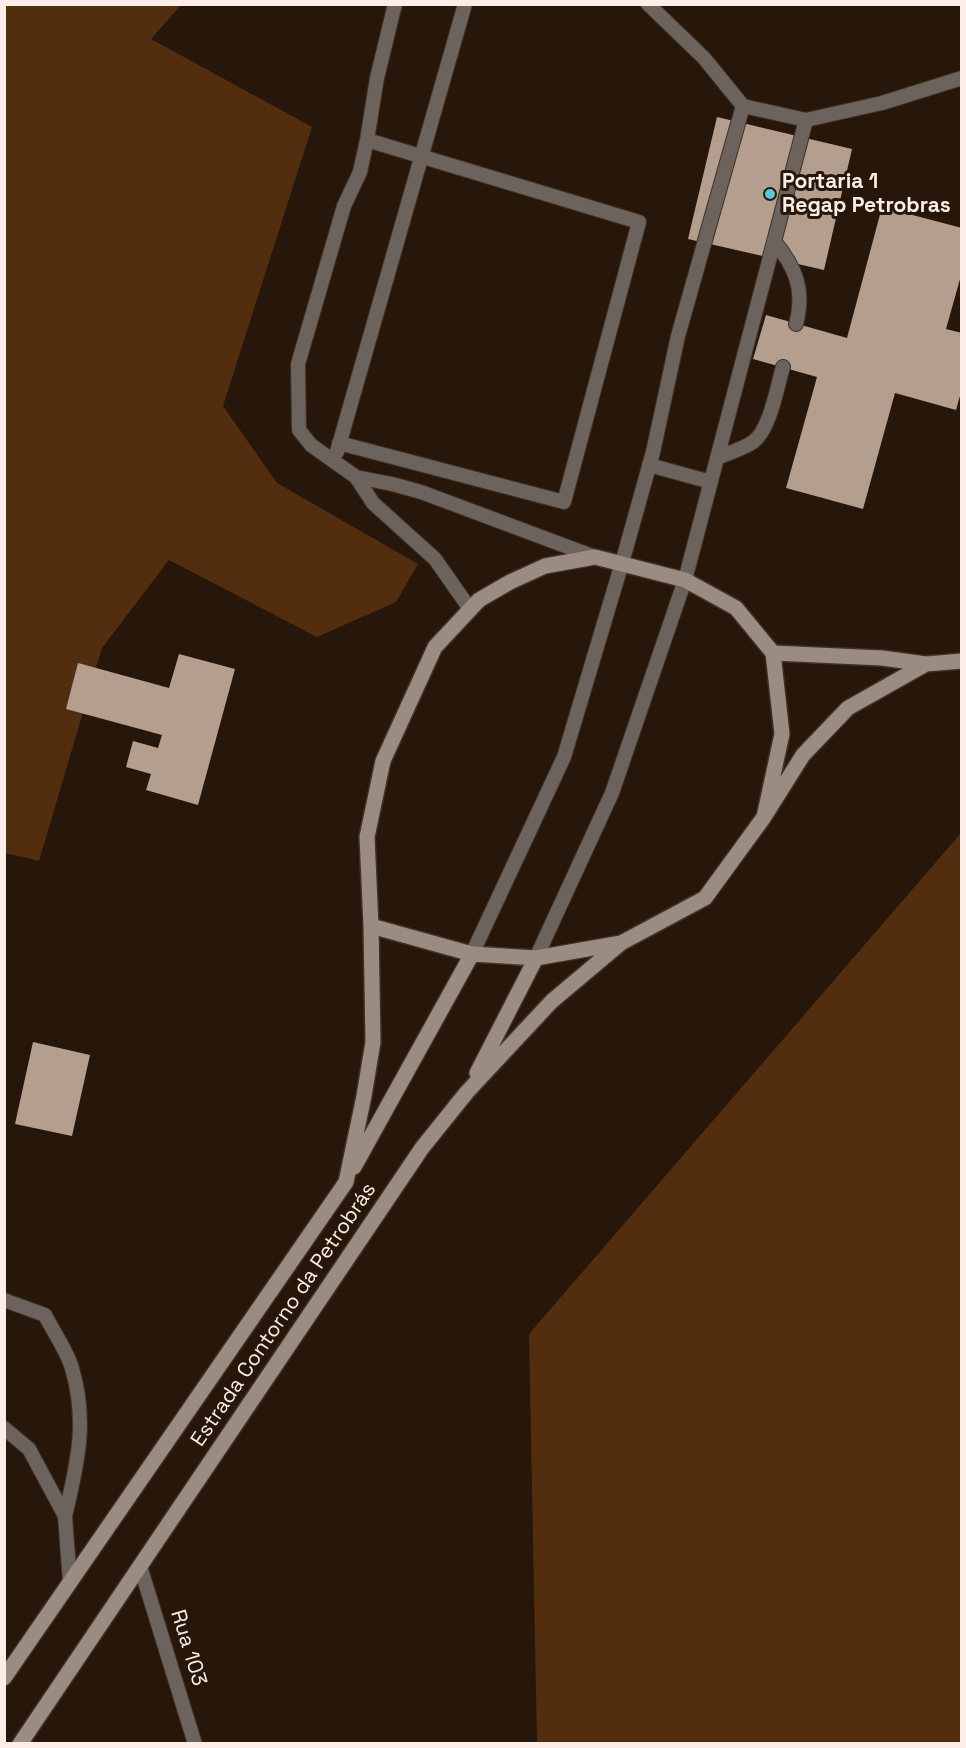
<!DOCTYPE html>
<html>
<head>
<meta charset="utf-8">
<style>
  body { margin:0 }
  #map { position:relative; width:966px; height:1748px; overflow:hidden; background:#26170a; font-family:"Space Grotesk",sans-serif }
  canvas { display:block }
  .frame { position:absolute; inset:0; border:6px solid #faeee6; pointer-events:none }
</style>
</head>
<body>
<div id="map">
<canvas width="966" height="1748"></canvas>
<div class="frame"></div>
</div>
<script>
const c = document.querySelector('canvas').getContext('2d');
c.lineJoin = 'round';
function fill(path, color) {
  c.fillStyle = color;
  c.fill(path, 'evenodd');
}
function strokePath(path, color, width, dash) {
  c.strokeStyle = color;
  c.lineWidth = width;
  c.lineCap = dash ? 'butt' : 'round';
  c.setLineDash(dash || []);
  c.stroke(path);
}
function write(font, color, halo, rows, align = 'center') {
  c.font = font + ' "Space Grotesk",sans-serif';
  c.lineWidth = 6;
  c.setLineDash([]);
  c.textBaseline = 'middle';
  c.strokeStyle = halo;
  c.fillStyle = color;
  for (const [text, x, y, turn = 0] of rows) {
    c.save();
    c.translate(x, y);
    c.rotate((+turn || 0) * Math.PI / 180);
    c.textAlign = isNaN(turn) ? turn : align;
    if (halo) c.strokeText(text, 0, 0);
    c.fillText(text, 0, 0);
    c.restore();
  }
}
const green = new Path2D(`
  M5,5H181L151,39L312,127L223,406L277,483L418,564L396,602L317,637L169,560L102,648L39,861L5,853Z
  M961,833V1743H537L529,1334Z`);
const building = new Path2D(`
  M717,117L852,149L824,270L688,239Z
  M882,207L962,228V272L946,329L962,333V389L956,410L895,393L863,509L786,488L817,377L753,359L766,315L847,338Z
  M179,654L235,669L198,805L146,790L151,774L126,767L133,741L158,748L162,735L66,709L78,663L169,688Z
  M33,1042L90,1055L72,1136L15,1124Z`);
const service = new Path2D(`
  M648,4L704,58L743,106
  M743,106L806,120L882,103L962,78
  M367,140L360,172L344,206L298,364L299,430L311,445L356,477L373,503L435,559L470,609
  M774,241C796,268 805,290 796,324
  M339,443L564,502L639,222L367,140L377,78L395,4
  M337,452L465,4
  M717,458C728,453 743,449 753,442C770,430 777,387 783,367
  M649,465L711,482
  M356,477L392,484L421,492L595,557
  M472,954L564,757L622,563L653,452L678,336L743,106
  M536,958L612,793L685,580L806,120
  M4,1300L45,1315C53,1331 65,1348 71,1365C88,1419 78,1462 65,1516
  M4,1428L29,1449L65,1516L70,1583
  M140,1566L195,1744`);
const secondary = new Path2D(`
  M773,653L882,658L926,664L962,661
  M371,926L472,954L536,958L621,943
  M477,1073L536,958
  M354,1167L472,954
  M4,1678L346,1182L364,1096L373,1042L371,926L367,837L383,761L435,647L479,600L510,582L545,566L595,557L685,580L736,608L773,653L782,734L764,817
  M20,1744L422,1148L467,1092L552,1001L621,943L705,898L764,817L803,755L848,708L926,664`);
const markers = [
  [770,194,6,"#53cadc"]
];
const poiNames = [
  ["Portaria 1",782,182],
  ["Regap Petrobras",782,206]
];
const streetNames = [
  ["Estrada Contorno da Petrobrás",284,1315,-56],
  ["Rua 103",188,1648,73]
];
fill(green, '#522e0f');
fill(building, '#b49f8f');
strokePath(service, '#3f3124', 16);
strokePath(secondary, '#3f3124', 18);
strokePath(service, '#6b635c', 14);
strokePath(secondary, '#9a8c82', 15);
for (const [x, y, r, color] of markers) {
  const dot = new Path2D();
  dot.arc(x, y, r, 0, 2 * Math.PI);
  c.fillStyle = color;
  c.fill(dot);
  strokePath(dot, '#26170a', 2);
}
write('bold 21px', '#faeee6', '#26170a', poiNames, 'left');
write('21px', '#faeee6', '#26170a', streetNames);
</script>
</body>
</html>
